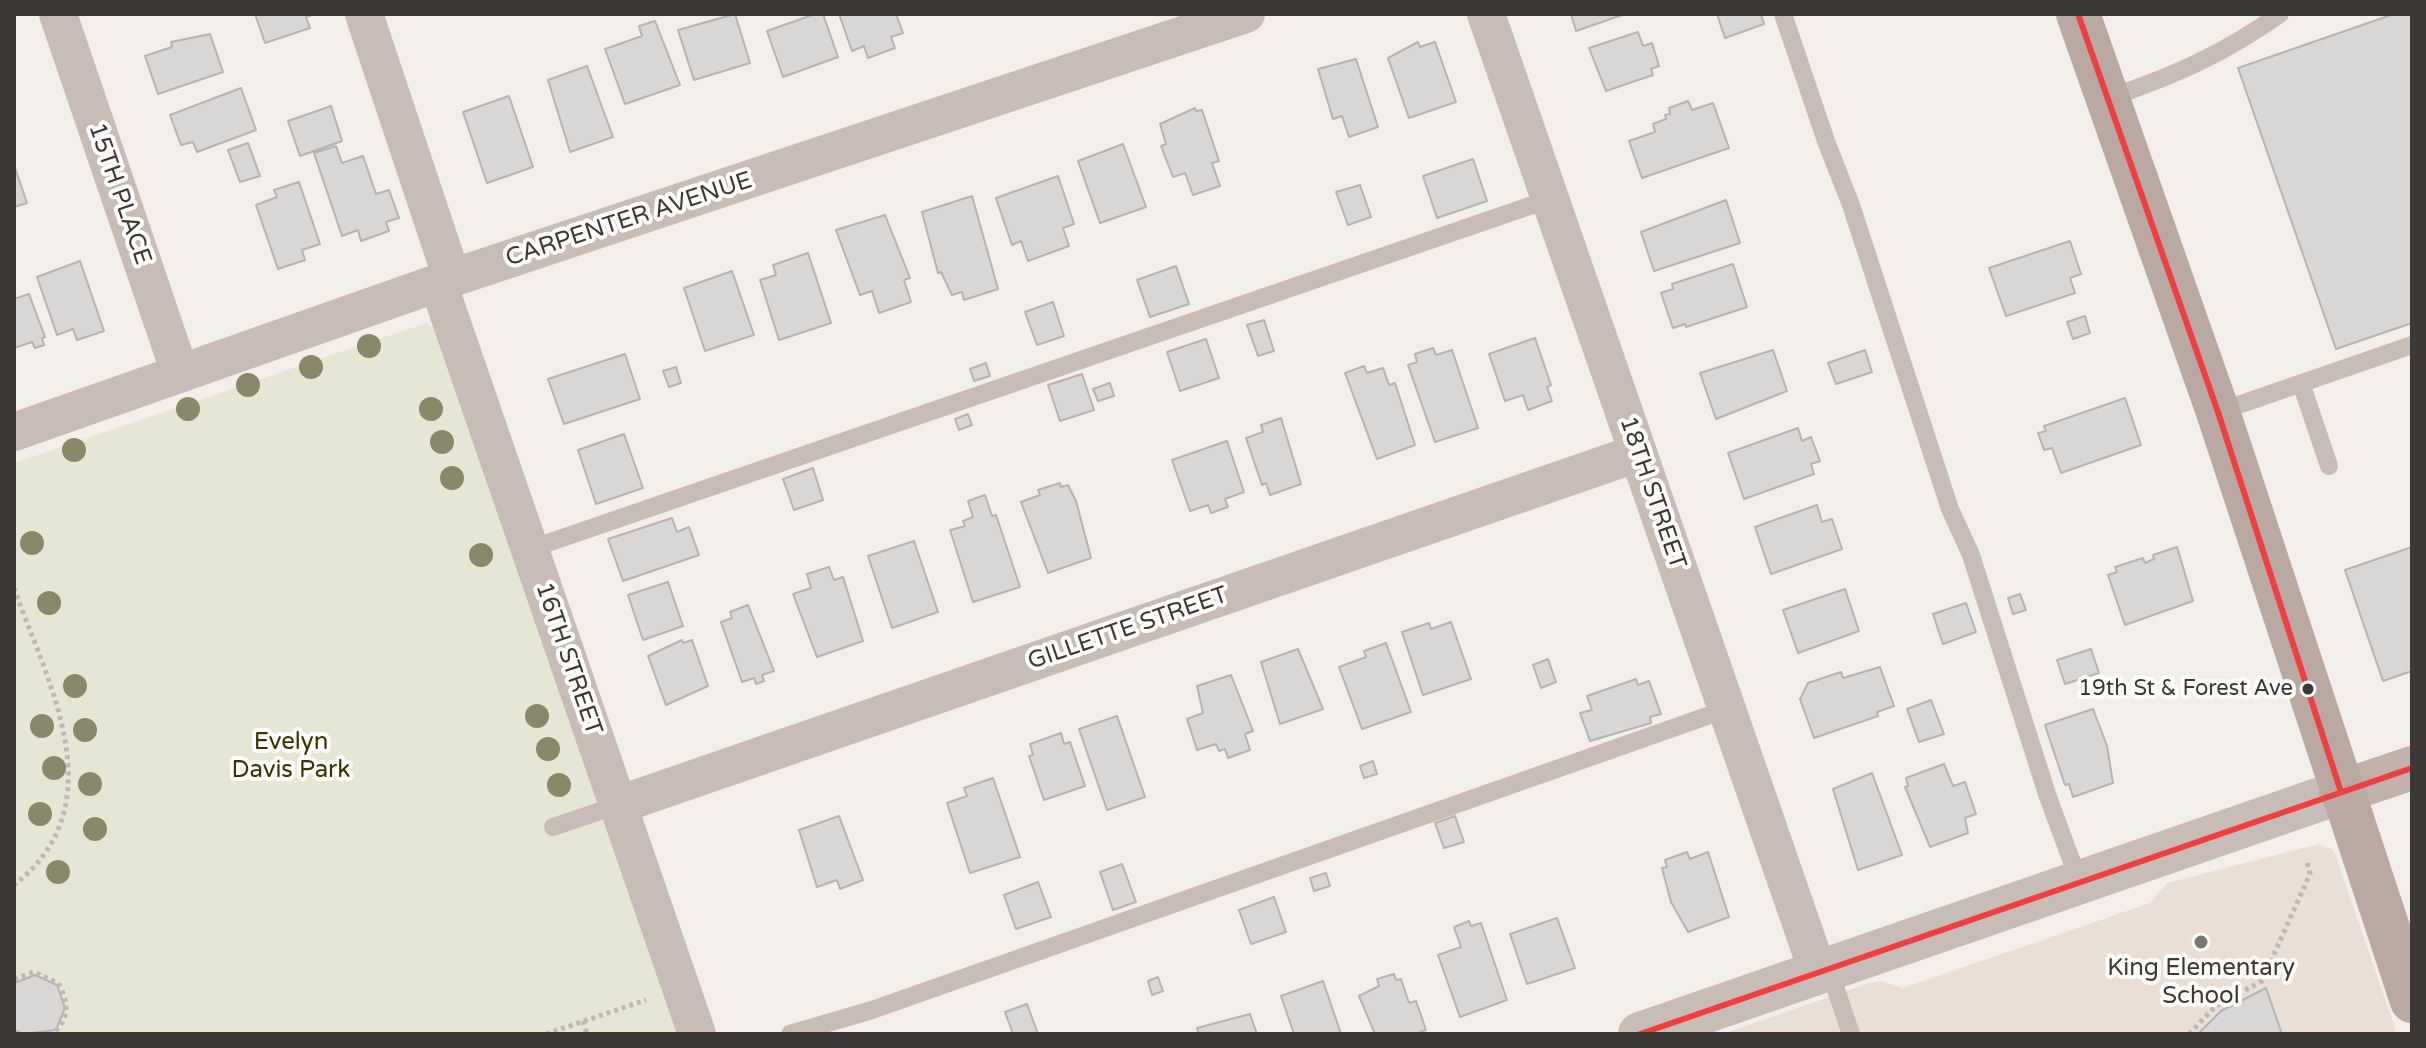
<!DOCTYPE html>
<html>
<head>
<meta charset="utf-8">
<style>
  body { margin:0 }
  #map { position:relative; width:2426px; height:1048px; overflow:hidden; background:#f3eeea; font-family:"Varela Round",sans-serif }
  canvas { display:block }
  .frame { position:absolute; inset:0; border:16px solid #3b3835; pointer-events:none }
</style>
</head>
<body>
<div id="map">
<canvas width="2426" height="1048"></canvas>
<div class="frame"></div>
</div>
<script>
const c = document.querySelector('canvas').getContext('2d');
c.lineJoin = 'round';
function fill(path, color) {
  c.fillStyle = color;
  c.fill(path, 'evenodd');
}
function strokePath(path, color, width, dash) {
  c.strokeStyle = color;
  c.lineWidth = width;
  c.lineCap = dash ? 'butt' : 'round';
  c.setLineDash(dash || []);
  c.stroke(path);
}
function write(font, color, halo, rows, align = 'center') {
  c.font = font + ' "Varela Round",sans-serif';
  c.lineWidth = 8;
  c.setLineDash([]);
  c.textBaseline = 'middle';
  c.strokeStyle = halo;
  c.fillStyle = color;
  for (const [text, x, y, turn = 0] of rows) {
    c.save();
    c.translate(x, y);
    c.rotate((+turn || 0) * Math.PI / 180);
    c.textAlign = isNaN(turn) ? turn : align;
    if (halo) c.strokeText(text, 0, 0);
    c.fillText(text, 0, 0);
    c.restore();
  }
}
const built = new Path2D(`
  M2319,844L2333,850L2336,857L2397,1034H1723L1869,983L1881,981L1903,988L2150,903L2167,883Z`);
const green = new Path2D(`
  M426,323L434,328L680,1034H14V463Z`);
const building = new Path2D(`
  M255,14H315L306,17L310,28L265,43Z
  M735,14L750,63L694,80L678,30Z
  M815,14H823L838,57L783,77L767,31Z
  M839,14H896L903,33L891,37L895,48L868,58L864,46L852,51Z
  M1571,14H1625L1576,31Z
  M1717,14H1761L1764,24L1725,38Z
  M2394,14H2412V323L2336,349L2238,68Z
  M655,21L680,85L625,104L605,49L642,36L639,26Z
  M1638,32L1643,46L1652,43L1659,66L1651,69L1653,75L1606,91L1589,48Z
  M210,34L223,72L158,94L145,56L172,47L171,42Z
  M1418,42L1420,47L1435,42L1456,102L1409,118L1388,58Z
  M1356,59L1378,127L1349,137L1342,116L1333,119L1318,69Z
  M587,66L613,137L570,152L548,80Z
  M241,88L256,130L197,152L193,142L181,145L170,115Z
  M509,96L533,167L487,183L463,112Z
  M1688,101L1692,110L1713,103L1729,148L1642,178L1629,141L1655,132L1653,124L1666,119L1665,115L1670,114L1669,108Z
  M331,106L342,141L300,156L288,121Z
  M1195,108L1196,111L1202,110L1219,161L1212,163L1220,186L1193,195L1185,173L1173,177L1161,146L1166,144L1160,124Z
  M248,143L260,176L240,182L228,150Z
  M1123,144L1146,207L1100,223L1078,161Z
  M336,146L342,163L363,156L376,194L389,190L399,218L386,222L389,231L361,241L358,230L342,236L314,153Z
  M1473,159L1487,201L1437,218L1423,176Z
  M14,165L27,203L14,207Z
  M1058,176L1074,224L1063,228L1069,246L1028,261L1021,241L1012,245L996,198Z
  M299,182L320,244L302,250L305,260L278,269L256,205L277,197L274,190Z
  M1360,185L1371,217L1348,225L1336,192Z
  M972,196L998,289L964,300L962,292L952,295L941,272L938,273L922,212Z
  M1726,200L1740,243L1654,271L1641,232Z
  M885,215L910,278L904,280L911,302L879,313L872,291L860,295L836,230Z
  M2070,241L2081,274L2070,278L2075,293L2006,316L1989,268Z
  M808,253L831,323L779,340L760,280L776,275L773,265Z
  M80,261L104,331L77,340L73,329L57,335L37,277Z
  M1733,264L1747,307L1686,327L1685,324L1673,328L1661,293L1673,289L1672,284Z
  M1176,266L1189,304L1150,317L1137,280Z
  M732,271L754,335L705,351L684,288Z
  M29,294L45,337L42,338L44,345L35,348L32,342L14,348V299Z
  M1053,302L1064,336L1037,345L1025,312Z
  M2085,316L2090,333L2073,339L2067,322Z
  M1264,320L1274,351L1258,356L1247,325Z
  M1535,338L1551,385L1547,387L1552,401L1528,410L1523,395L1505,401L1489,354Z
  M1206,339L1219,378L1180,391L1167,352Z
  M1433,348L1436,355L1452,350L1478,428L1435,442L1408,365L1417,362L1415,354Z
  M1773,350L1787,391L1716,419L1700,373Z
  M1865,350L1872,372L1836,384L1828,363Z
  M625,354L640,399L564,424L548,379Z
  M986,363L990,376L974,381L970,369Z
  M1364,366L1367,373L1383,368L1389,385L1395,383L1415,445L1377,459L1345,373Z
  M676,367L681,383L669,387L663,371Z
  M1082,374L1094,410L1060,421L1048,385Z
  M1110,383L1114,396L1098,401L1093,389Z
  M2125,398L2141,445L2061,473L2052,448L2044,450L2038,433L2046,431L2044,426Z
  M968,414L972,425L959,430L955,419Z
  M1281,418L1301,484L1270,495L1266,483L1262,485L1246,438L1263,432L1261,425Z
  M1798,428L1802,441L1811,437L1820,461L1811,464L1814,474L1744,499L1728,453Z
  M624,434L643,488L596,504L578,450Z
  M1227,441L1244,492L1225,499L1228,507L1211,513L1208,505L1190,511L1172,460Z
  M813,468L823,500L794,510L783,479Z
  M1060,483L1061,487L1068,485L1076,501L1091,558L1048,573L1021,502L1040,495L1038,490Z
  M985,495L992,516L996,515L1020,587L973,602L950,530L965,526L963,521L973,517L968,501Z
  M1817,505L1822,522L1832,519L1842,549L1771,574L1755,527Z
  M672,518L677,532L689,527L699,555L623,581L608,539Z
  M914,541L938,612L892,628L868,556Z
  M2177,547L2193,601L2125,625L2108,575L2117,572L2115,567L2143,558L2145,563L2154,559L2153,555Z
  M2412,547V671L2383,681L2345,570Z
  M829,567L834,580L843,577L863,641L817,657L793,594L811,588L807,574Z
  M668,582L683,626L643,640L628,595Z
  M1845,589L1859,631L1798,653L1783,610Z
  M2020,594L2026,610L2013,614L2008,598Z
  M1966,603L1976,632L1943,644L1933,614Z
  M748,605L774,671L762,675L764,681L756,684L754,678L742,682L721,622L732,618L730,612Z
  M1451,622L1471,679L1423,695L1402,632L1429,623L1431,629Z
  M682,640L683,643L692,640L708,686L666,705L648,656Z
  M1386,643L1411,712L1362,729L1339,667L1366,657L1364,651Z
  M1298,649L1323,709L1280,724L1261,662Z
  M2091,649L2099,673L2065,684L2057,660Z
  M1548,659L1556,682L1541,688L1533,665Z
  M1880,667L1894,706L1877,712L1878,716L1814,738L1800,699L1808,683L1841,672L1843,678Z
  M1231,675L1253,731L1245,734L1250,750L1228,758L1225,749L1219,751L1216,744L1197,750L1187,719L1203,713L1197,686Z
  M1636,679L1638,685L1649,681L1661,714L1650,717L1651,723L1590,741L1580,713L1592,710L1587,696Z
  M1931,700L1944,734L1919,742L1907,709Z
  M2093,709L2107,746L2113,783L2073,797L2069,784L2065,785L2045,725Z
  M1117,716L1145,797L1107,810L1079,729Z
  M1061,733L1064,744L1070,742L1085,786L1044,800L1029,756L1033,755L1030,744Z
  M1373,761L1377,774L1364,778L1360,766Z
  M1944,764L1953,786L1965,782L1976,814L1965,818L1968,833L1930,847L1905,787L1908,786L1906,778Z
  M1872,773L1902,855L1858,870L1833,789Z
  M993,778L1020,857L970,873L947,803L967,796L964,788Z
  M839,816L863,880L840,889L837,880L817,887L799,830Z
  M1455,816L1464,842L1444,848L1435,823Z
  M1687,852L1690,859L1708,852L1729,917L1688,932L1671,902L1662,868L1667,867L1665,860Z
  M1122,864L1136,902L1113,910L1100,872Z
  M1326,873L1330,886L1314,891L1310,878Z
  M1038,882L1051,917L1016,929L1004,895Z
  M1274,897L1286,932L1251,944L1239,910Z
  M1557,918L1575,968L1527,984L1510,934Z
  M1469,921L1471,926L1481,923L1507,1000L1460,1017L1438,955L1461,947L1454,927Z
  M1394,974L1396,980L1401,979L1409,1003L1416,1001L1426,1030L1415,1034H1375L1359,996L1379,986L1377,979Z
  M35,975L57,985L65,1008L56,1030L23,1034L14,1030V983Z
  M1158,977L1163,991L1152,995L1148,981Z
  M1323,981L1341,1034H1294L1281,996Z
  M2266,988L2282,1034H2198L2221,1011Z
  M1027,1004L1038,1034H1013L1005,1012Z
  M1250,1014L1257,1034H1199L1197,1028Z`);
const path = new Path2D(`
  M14,588C48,684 117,805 14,885
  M14,979L34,972L58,983C69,1001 70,1020 52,1034
  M583,1021L587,1034
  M14,1033L15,1034
  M546,1034L646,1000
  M2189,1034L2216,1006L2262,981L2310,874L2306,859`);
const service = new Path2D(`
  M1783,14L1826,141L1851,205L1950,509L1971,555L2048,797L2079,881
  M2109,98C2175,75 2222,55 2280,14
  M2301,383L2329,466
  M2218,412L2412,345
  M530,549L1550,199
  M553,827L618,805
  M1829,969L1851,1034
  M790,1034L872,1010L1727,709`);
const minor = new Path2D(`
  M58,14L180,373
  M364,14L452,278
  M1486,14L1818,972
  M438,283L697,1034
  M14,432L452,278L1246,14
  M618,805L1638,453`);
const tertiary = new Path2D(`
  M1640,1034L2341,792`);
const secondary = new Path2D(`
  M2341,792L2412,768`);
const primary = new Path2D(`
  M2078,14L2218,412L2412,1001`);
const bus1 = new Path2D(`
  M2078,14L2218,412L2341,792
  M1640,1034L2412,768`);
const trees = [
  [369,346],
  [311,367],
  [248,385],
  [188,409],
  [431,409],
  [442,442],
  [74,450],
  [452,478],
  [32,543],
  [481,555],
  [49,603],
  [75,686],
  [537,716],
  [42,726],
  [85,730],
  [548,749],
  [54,768],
  [90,784],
  [559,785],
  [40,814],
  [95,829],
  [58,872]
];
const markers = [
  [2308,689,7,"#3b3835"],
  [2201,942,8,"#7b7874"]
];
const busNames = [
  ["19th St & Forest Ave",2293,689]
];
const streetNames = [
  ["15TH PLACE",119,194,71],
  ["CARPENTER AVENUE",629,220,-18],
  ["18TH STREET",1652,493,71],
  ["GILLETTE STREET",1128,629,-19],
  ["16TH STREET",568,659,71]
];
const parkNames = [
  ["Evelyn",291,743],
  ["Davis Park",291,771]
];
const poiNames = [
  ["King Elementary",2201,969],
  ["School",2201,997]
];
fill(built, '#eadfd6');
fill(green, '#e6e6d5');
fill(building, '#d8d7d6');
strokePath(building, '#b5b3b3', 2);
strokePath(path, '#c1b8b4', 5, [4, 4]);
strokePath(service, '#c8bcb6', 18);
strokePath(minor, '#c8bcb6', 38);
strokePath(tertiary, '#c8bcb6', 44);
strokePath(secondary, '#c1b1aa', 44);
strokePath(primary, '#baa9a2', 44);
strokePath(bus1, '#ef3f40', 6);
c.fillStyle = '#898969';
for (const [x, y] of trees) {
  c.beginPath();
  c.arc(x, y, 12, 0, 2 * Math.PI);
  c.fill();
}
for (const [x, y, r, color] of markers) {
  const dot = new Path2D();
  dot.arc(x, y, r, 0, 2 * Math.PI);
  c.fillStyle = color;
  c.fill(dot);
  strokePath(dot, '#fffdfb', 3);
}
write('22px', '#3b3835', '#fffdfb', busNames, 'right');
write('24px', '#3b3835', '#fffdfb', streetNames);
write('24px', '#323600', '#fffdfb', parkNames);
write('24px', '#3b3835', '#fffdfb', poiNames);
</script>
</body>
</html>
